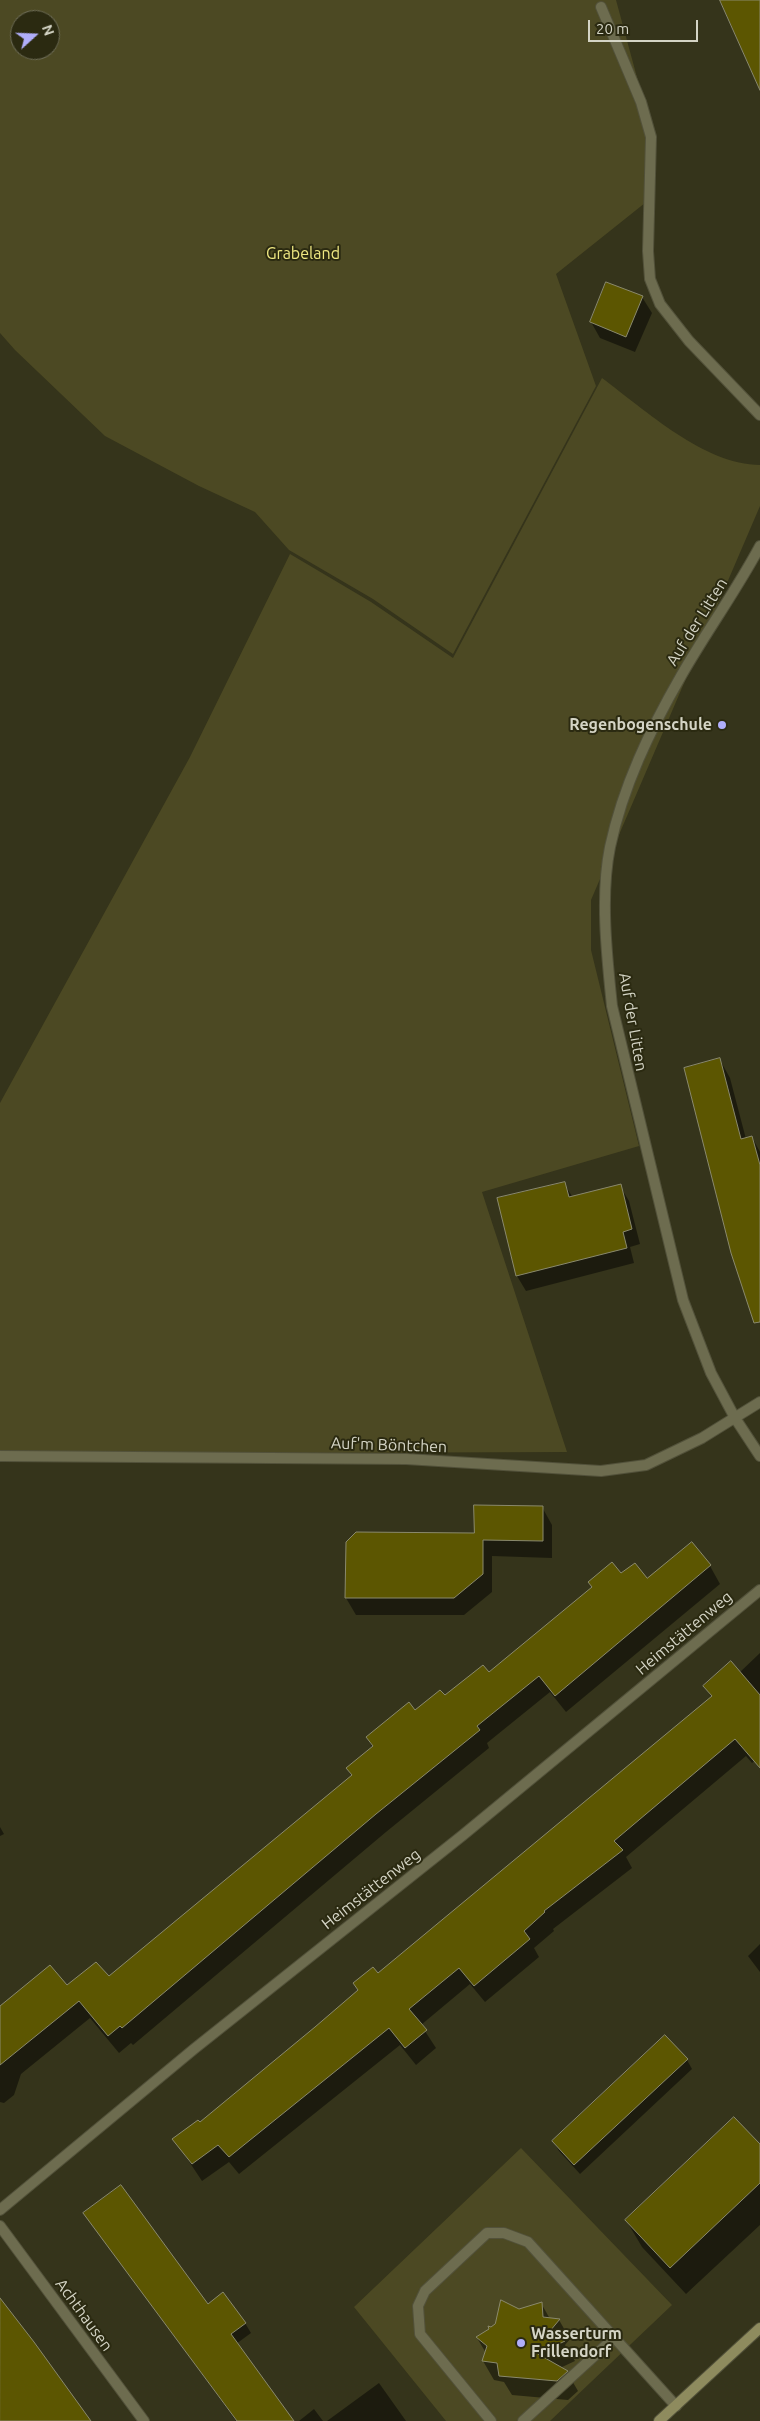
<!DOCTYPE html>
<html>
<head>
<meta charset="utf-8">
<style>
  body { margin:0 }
  #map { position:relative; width:760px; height:2421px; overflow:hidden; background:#35341b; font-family:Ubuntu,sans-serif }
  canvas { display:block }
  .north { position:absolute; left:10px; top:10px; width:50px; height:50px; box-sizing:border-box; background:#2b2a11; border:1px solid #6f6e59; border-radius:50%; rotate:70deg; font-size:14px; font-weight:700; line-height:20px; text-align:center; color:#d4d4c5 }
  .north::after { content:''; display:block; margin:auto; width:18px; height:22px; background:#b0aefa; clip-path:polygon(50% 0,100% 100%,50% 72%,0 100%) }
  .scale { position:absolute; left:588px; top:20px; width:110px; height:22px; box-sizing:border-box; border:2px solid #d4d4c5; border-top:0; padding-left:6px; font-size:15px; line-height:18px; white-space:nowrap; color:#d4d4c5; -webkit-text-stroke:4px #2b2a11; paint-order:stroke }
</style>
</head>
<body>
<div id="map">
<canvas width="760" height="2421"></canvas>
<div class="north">N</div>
<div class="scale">20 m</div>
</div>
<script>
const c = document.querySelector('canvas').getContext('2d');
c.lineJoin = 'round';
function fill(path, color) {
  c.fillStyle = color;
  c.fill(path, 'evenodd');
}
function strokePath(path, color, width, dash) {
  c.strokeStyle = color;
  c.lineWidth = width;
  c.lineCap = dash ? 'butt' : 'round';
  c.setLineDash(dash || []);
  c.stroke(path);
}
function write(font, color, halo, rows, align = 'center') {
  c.font = font + ' Ubuntu,sans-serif';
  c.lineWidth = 4;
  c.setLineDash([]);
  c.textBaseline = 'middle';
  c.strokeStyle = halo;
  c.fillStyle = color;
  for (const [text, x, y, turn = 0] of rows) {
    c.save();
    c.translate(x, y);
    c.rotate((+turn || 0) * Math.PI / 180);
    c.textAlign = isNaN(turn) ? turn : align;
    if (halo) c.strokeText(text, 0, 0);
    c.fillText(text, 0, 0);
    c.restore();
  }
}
const green = new Path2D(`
  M0,0H616L654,140L655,195L556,274L596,386L453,654L373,599L289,550L255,512L199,486L105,436L15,350L0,333ZM20,20H50V50H20Z
  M602,378C645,410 705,465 760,465V506L591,900V950L639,1146L482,1192L567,1452L0,1454V1103L190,757L290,554L371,602L453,658Z
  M521,2148L672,2305L550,2421H446L354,2307Z`);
const shadow = new Path2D(`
  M642,297L652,313L635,352L600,338L591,322Z
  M720,1060L730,1078L746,1139L752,1137L760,1152V1302Z
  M564,1183L573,1198L620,1186L629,1201L640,1244L630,1247L634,1263L526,1291L517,1276Z
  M542,1507L552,1525V1558L492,1556V1592L464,1615H356L346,1598L475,1534Z
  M691,1544L710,1566L720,1584L566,1712L550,1692L487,1743L489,1748L386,1832L133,2045L131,2043L119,2053L90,2018L21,2074L14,2095L4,2103L0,2102V2007L67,1987L109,1978L352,1777L347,1768L373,1748L367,1738L489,1674L593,1588L589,1583L621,1575L646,1580Z
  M760,1653V1756L752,1763L746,1756L626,1857L632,1868L553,1929L554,1931L534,1948L539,1957L485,2002L470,1984L421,2025L436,2048L416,2065L400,2045L239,2174L229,2162L202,2181L174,2139L199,2124L712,1698L705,1686L739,1673Z
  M0,1827L4,1834L0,1836Z
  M760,1944V1972L748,1956Z
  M687,2060L692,2069L580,2174L559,2151L553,2141Z
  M760,2145V2225L686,2294L642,2247L626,2220Z
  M85,2213L208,2306L245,2323L251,2333L236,2344L293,2421H236Z
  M541,2303L550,2319L559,2320L570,2339L565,2345L575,2361L560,2368L567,2372L578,2391L568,2400L512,2395L504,2382L494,2380L483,2361L486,2353L477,2338L519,2310Z
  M379,2383L406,2421H327Z
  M314,2409L323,2421H299Z`);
const building = new Path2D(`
  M720,0H760V90Z
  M606,282L643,296L626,337L590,322Z
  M720,1058L741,1139L752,1136L760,1165V1322L754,1323L731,1253L684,1068Z
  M565,1182L569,1197L621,1184L632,1229L623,1232L627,1248L516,1276L497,1198Z
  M474,1505L543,1506V1541L483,1540V1574L454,1598H345L346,1542L356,1532L474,1533Z
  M692,1542L711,1565L555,1696L539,1676L477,1726L480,1730L376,1814L122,2028L120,2026L108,2036L79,2001L0,2065V2006L50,1965L67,1985L96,1962L109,1976L352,1775L346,1768L373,1746L366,1737L409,1702L415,1710L440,1690L445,1695L483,1665L489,1672L592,1587L588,1582L612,1562L621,1573L635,1563L647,1578Z
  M731,1661L760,1695V1768L735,1739L614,1841L623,1850L544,1911L545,1912L524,1931L530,1939L474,1986L459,1968L409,2009L427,2030L405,2048L389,2028L229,2157L218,2145L192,2164L172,2139L198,2120L200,2122L315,2027L358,1990L353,1983L373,1967L378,1973L712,1696L703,1686Z
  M665,2035L688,2059L574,2165L552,2141Z
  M734,2117L760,2144V2183L670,2268L625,2220Z
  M121,2185L208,2304L223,2292L246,2323L231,2334L294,2421H237L83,2213Z
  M0,2298L34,2342L91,2421H0Z
  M501,2300L519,2309L542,2302L543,2317L560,2319L550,2331L565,2341L538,2354L568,2371L557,2381L499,2376L497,2363L482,2361L487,2346L476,2337L489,2329L488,2326L491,2327L495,2324Z`);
const lane = new Path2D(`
  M601,7L641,102L651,137L648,251L650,279L660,304L689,341L760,415
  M491,2421L420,2334L418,2306L425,2291L487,2233H504L528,2242L676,2406
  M523,2421L614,2338`);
const street = new Path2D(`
  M760,546C736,591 706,632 681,676C650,730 623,786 610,847C600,896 607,957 612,1006L683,1300L711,1373L735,1418L760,1456
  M0,1456L406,1459L601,1471L646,1465L702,1438L760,1402
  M0,2210L194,2049L463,1835L760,1590
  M0,2226L144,2421`);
const secondary = new Path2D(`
  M659,2421L760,2328`);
const markers = [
  [722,725,5,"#b0aefa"],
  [521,2343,5,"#b0aefa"]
];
const parkNames = [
  ["Grabeland",303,254]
];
const streetNames = [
  ["Auf der Litten",697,622,-58],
  ["Auf der Litten",633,1022,80],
  ["Auf'm Böntchen",389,1445,2],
  ["Heimstättenweg",684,1633,-40],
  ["Heimstättenweg",371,1889,-38],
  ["Achthausen",84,2315,54]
];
const poiNames = [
  ["Regenbogenschule",712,725],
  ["Wasserturm",531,2334,"left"],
  ["Frillendorf",531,2352,"left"]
];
fill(green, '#4c4923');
fill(shadow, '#0007');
fill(building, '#5c5601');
strokePath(building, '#8a896d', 1);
strokePath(lane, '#52513a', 12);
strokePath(street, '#52513a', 12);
strokePath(secondary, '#52513a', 12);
strokePath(lane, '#6d6c4f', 10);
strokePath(street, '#6d6c4f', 10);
strokePath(secondary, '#8e8b5e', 10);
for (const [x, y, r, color] of markers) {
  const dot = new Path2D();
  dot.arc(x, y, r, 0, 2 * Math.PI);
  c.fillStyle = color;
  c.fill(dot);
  strokePath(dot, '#2b2a11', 2);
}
write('16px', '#efe882', '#2b2a11', parkNames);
write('16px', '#d4d4c5', '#2b2a11', streetNames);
write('bold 16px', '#d4d4c5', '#2b2a11', poiNames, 'right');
</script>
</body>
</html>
